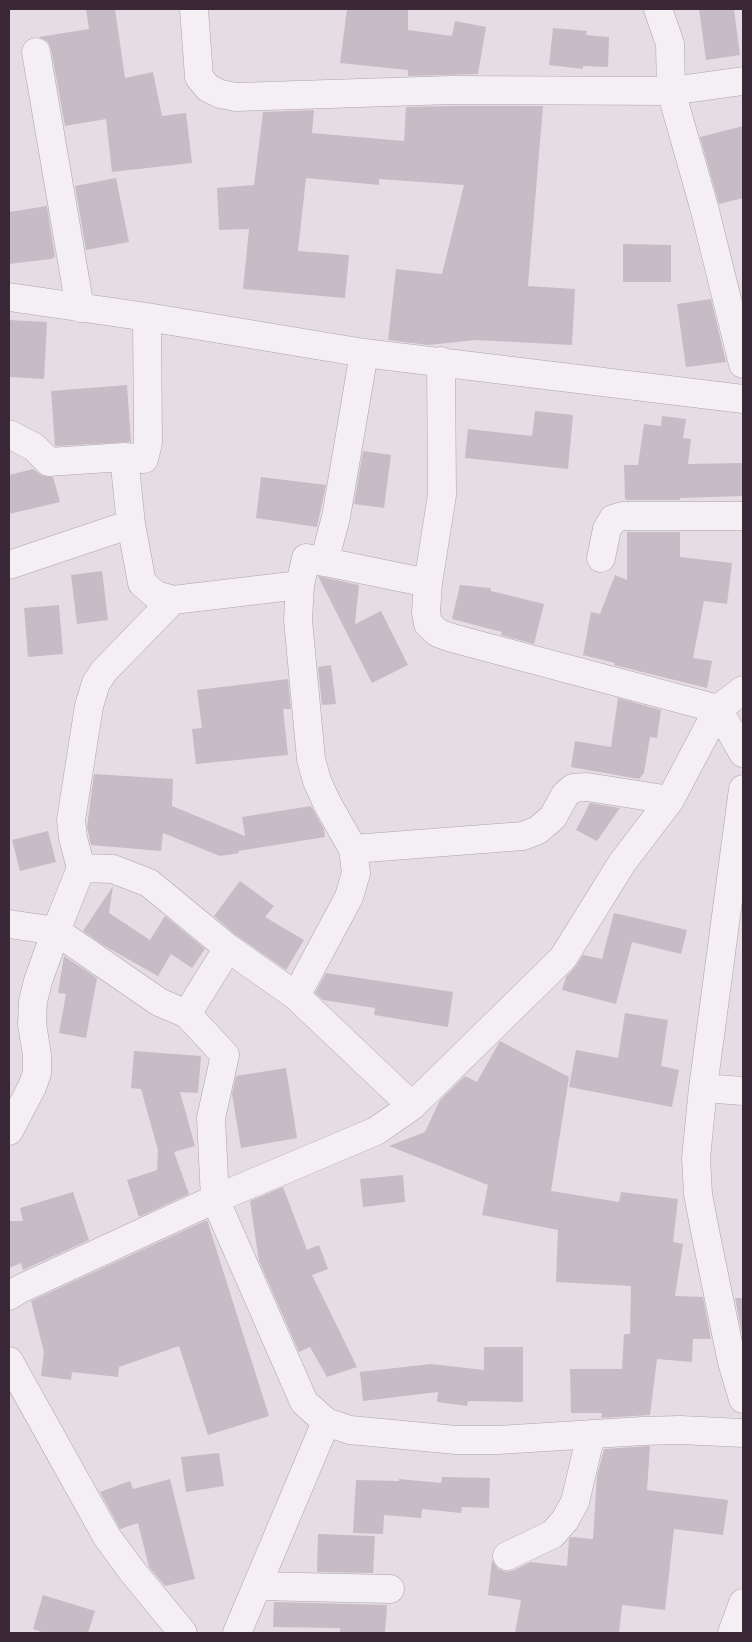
<!DOCTYPE html>
<html>
<head>
<meta charset="utf-8">
<style>
  body { margin:0 }
  #map { position:relative; width:752px; height:1642px; overflow:hidden; background:#e5dde3; font-family:Barlow,sans-serif }
  canvas { display:block }
  .frame { position:absolute; inset:0; border:10px solid #3a2836; pointer-events:none }
</style>
</head>
<body>
<div id="map">
<canvas width="752" height="1642"></canvas>
<div class="frame"></div>
</div>
<script>
const g = document.querySelector('canvas').getContext('2d');
g.lineJoin = 'round';
function paint(path, color) { g.fillStyle = color; g.fill(path, 'evenodd'); }
const poly = rows => new Path2D(rows.map(r => 'M' + r).join(''));
function stroke(path, color, width, dash) { g.strokeStyle = color; g.lineWidth = width; g.lineCap = dash ? 'butt' : 'round'; g.setLineDash(dash || []); g.stroke(path); }
const building = poly([
  [86,9,115,9,125,78,153,72,162,116,186,113,192,163,112,172,106,119,65,126,51,49,48,42,39,37,89,29],
  [347,9,408,9,408,30,452,36,455,21,486,27,478,74,408,76,408,70,340,63],
  [699,9,734,9,740,55,706,60],
  [553,28,587,31,586,35,609,37,608,67,583,66,583,69,549,65],
  [452,106,543,106,528,286,575,289,572,345,476,340,428,345,388,340,396,269,442,274,464,185,379,179,379,185,306,178,298,251,349,255,345,298,243,289,249,229,219,230,217,188,254,185,263,112,314,110,312,133,404,141,406,107],
  [743,126,743,198,719,204,700,137],
  [116,178,129,242,86,250,75,186],
  [47,206,55,257,51,259,9,264,9,212],
  [623,244,671,245,671,282,623,282],
  [711,299,726,362,686,367,677,304],
  [9,320,47,322,44,379,9,377],
  [127,385,131,442,55,446,51,391],
  [535,411,573,415,568,469,465,458,468,429,532,436],
  [662,416,686,419,683,438,691,439,688,464,743,463,743,496,680,498,680,500,627,500,627,499,625,499,624,465,638,465,644,424,661,426],
  [363,451,391,455,384,508,354,504],
  [33,469,43,476,53,477,60,502,9,514,9,475],
  [261,477,326,485,317,527,256,518],
  [627,532,680,532,680,557,732,563,727,604,704,601,693,658,712,661,707,688,614,665,615,663,583,655,591,612,600,614,615,575,627,580],
  [102,571,108,620,77,624,71,575],
  [318,576,359,585,355,624,381,611,408,665,372,683],
  [460,585,491,588,491,591,544,604,534,644,501,635,502,632,452,619],
  [59,605,63,654,28,657,24,608],
  [331,665,336,704,322,705,318,667],
  [288,679,291,709,283,709,288,755,196,764,192,729,202,728,197,690],
  [618,698,661,710,657,738,650,737,644,773,639,779,571,767,575,741,611,747],
  [94,774,173,779,172,806,245,836,242,817,311,806,324,829,325,837,238,851,239,853,220,856,163,833,161,851,91,845,87,827],
  [590,803,620,808,597,841,576,830],
  [48,831,56,862,20,871,12,840],
  [240,881,274,906,265,917,304,940,286,970,237,936,214,916],
  [113,886,109,913,150,940,165,916,205,949,192,968,171,954,158,976,103,945,83,931],
  [614,913,687,930,681,954,632,942,616,1004,562,990,566,977,576,966,583,955,602,959],
  [64,956,97,978,86,1038,59,1033,66,994,58,993],
  [326,973,453,992,448,1027,374,1015,375,1008,323,1000,315,993],
  [625,1013,668,1020,661,1066,679,1070,672,1107,569,1087,576,1050,618,1058],
  [500,1041,569,1077,551,1191,619,1202,621,1192,678,1199,673,1242,683,1244,675,1296,703,1297,711,1339,693,1339,692,1362,657,1359,650,1415,601,1418,602,1413,571,1413,570,1369,622,1369,624,1334,630,1334,631,1286,556,1282,558,1230,482,1215,488,1185,389,1146,425,1132,440,1100,465,1076,477,1082],
  [134,1051,201,1056,198,1093,180,1092,195,1146,174,1152,189,1194,139,1217,127,1180,157,1170,158,1150,141,1089,131,1088],
  [286,1068,297,1138,241,1148,232,1094,236,1076],
  [403,1175,405,1202,363,1207,360,1179],
  [283,1187,307,1250,319,1245,328,1269,312,1275,357,1367,327,1377,310,1347,299,1352,259,1261,250,1201],
  [73,1192,89,1240,23,1270,21,1263,9,1268,9,1221,23,1221,20,1208],
  [207,1220,269,1416,208,1435,179,1346,119,1367,118,1377,72,1372,71,1380,41,1376,44,1352,31,1301],
  [735,1298,743,1298,743,1339],
  [484,1347,523,1347,523,1402,468,1401,467,1406,437,1402,438,1392,363,1401,360,1372,431,1364,484,1370],
  [650,1446,647,1490,728,1500,723,1535,674,1529,665,1610,622,1605,619,1633,515,1633,521,1600,488,1595,492,1560,498,1569,506,1572,514,1570,531,1562,567,1566,569,1539,571,1537,593,1539,597,1476,604,1449],
  [219,1453,224,1486,186,1492,181,1457],
  [442,1477,490,1478,489,1508,462,1507,461,1513,422,1509,421,1518,384,1515,383,1534,353,1533,356,1480,399,1481,399,1479,441,1483],
  [170,1479,195,1579,165,1586,149,1567,138,1523,120,1529,100,1492,130,1481,133,1489],
  [318,1534,375,1536,373,1573,317,1572],
  [43,1595,95,1611,88,1633,45,1633,33,1629],
  [274,1602,387,1605,385,1633,340,1633,340,1628,273,1627]
]);
const minor = poly([
  [194,9,199,77,208,88,220,94,236,97,452,90,671,91,743,81],
  [658,9,670,44,671,91,704,207,743,364],
  [36,52,80,308],
  [9,297,147,317,364,353,743,399],
  [441,361,442,495,428,583,426,612,428,624,438,633,452,638,718,709,743,753],
  [9,434,34,447,49,462,124,457,144,459,148,443,147,317],
  [124,457,131,524,142,583,156,595,173,600,300,585],
  [601,558,607,529,613,519,623,516,743,516],
  [324,562,336,517,364,353],
  [9,565,131,524],
  [743,789,703,1088,696,1158,698,1194,705,1231,732,1362,743,1399],
  [353,849,523,836,538,830,553,817,565,795,573,788,587,787,670,800],
  [81,868,73,838,71,820,89,706,96,683,104,671,173,600],
  [9,924,56,931,81,868,113,869,149,883,228,948,296,996,412,1106],
  [296,996,349,897,356,873,353,849,327,803,317,781,311,759,298,620,300,585,306,558,428,583],
  [187,1014,228,948],
  [703,1088,743,1091],
  [9,1131,32,1087,37,1073,37,1055,32,1024,33,1001,38,981,56,931,159,1002,187,1014,225,1055,211,1118,215,1199,304,1402,326,1422,350,1430,456,1440,498,1440,643,1431,680,1430,743,1433],
  [9,1296,20,1289,215,1199,376,1131,412,1106,563,958,622,863,670,800,718,709,743,690],
  [9,1361,107,1537,132,1571,183,1633],
  [507,1556,553,1534,565,1520,575,1502,591,1434],
  [257,1586,390,1589],
  [237,1633,326,1422],
  [732,1633,743,1603]
]);
paint(building, '#c7bbc5');
stroke(minor, '#aea3ac', 29);
stroke(minor, '#f4eff3', 28);
</script>
</body>
</html>
